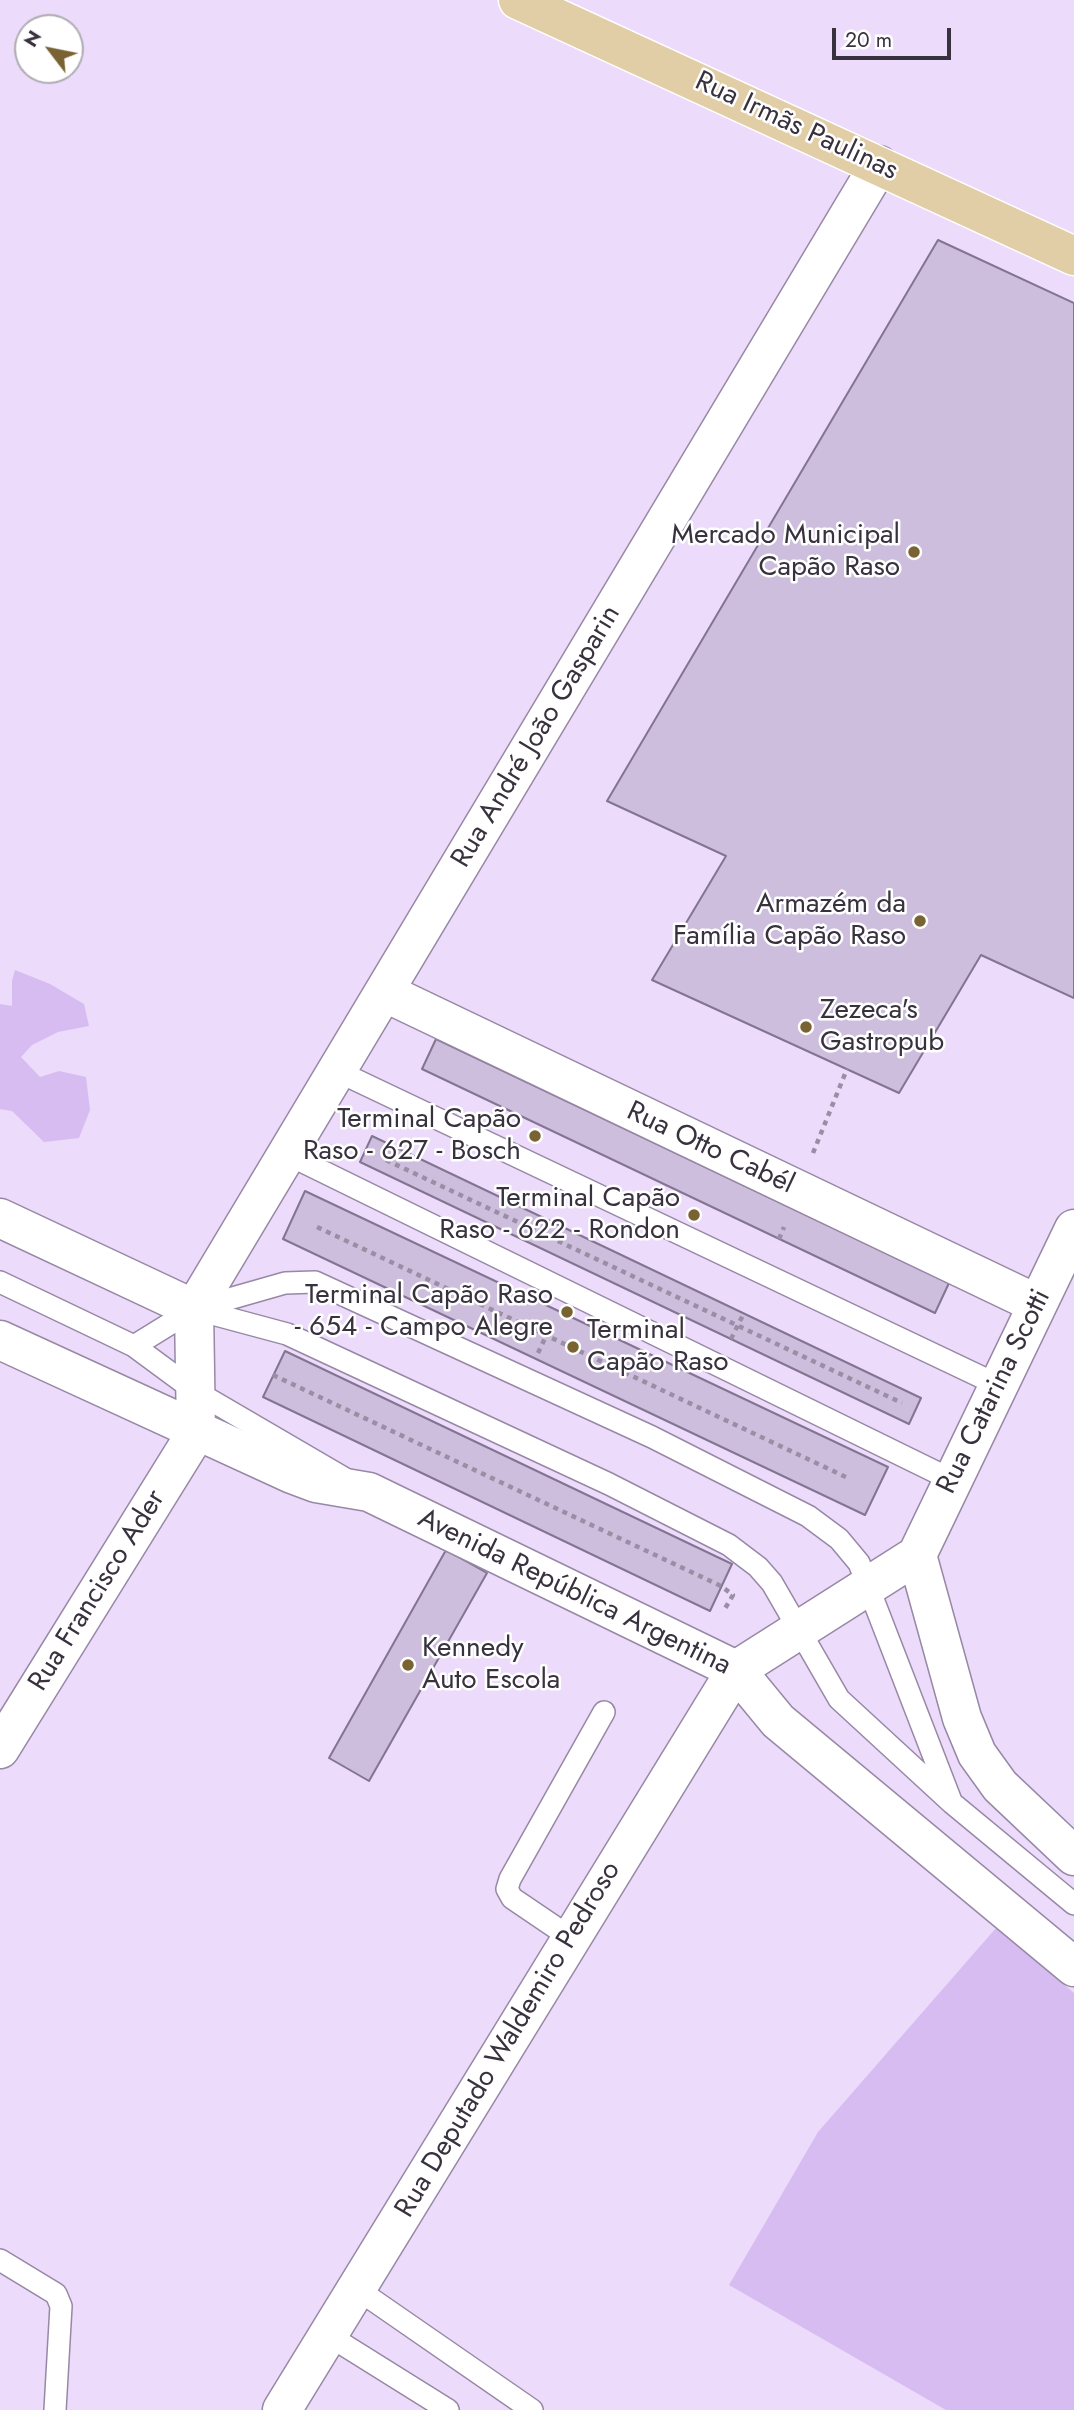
<!DOCTYPE html>
<html>
<head>
<meta charset="utf-8">
<style>
  body { margin:0 }
  #map { position:relative; width:1074px; height:2410px; overflow:hidden; background:#ecdbfb; font-family:Jost,sans-serif }
  canvas { display:block }
  .north { position:absolute; left:14px; top:14px; width:70px; height:70px; box-sizing:border-box; background:#fff; border:2px solid #afadb2; border-radius:50%; rotate:302deg; font-size:19px; font-weight:700; line-height:28px; text-align:center; color:#38313e }
  .north::after { content:''; display:block; margin:auto; width:24px; height:32px; background:#796332; clip-path:polygon(50% 0,100% 100%,50% 72%,0 100%) }
  .scale { position:absolute; left:832px; top:28px; width:119px; height:32px; box-sizing:border-box; border:4px solid #38313e; border-top:0; padding-left:9px; font-size:21px; line-height:24px; white-space:nowrap; color:#38313e; -webkit-text-stroke:5px #fff; paint-order:stroke }
</style>
</head>
<body>
<div id="map">
<canvas width="1074" height="2410"></canvas>
<div class="north">N</div>
<div class="scale">20 m</div>
</div>
<script>
const g = document.querySelector('canvas').getContext('2d');
g.lineJoin = 'round';
function paint(path, color) { g.fillStyle = color; g.fill(path, 'evenodd'); }
const poly = rows => new Path2D(rows.map(r => 'M' + r).join(''));
function stroke(path, color, width, dash) { g.strokeStyle = color; g.lineWidth = width; g.lineCap = dash ? 'butt' : 'round'; g.setLineDash(dash || []); g.stroke(path); }
function label(font, color, halo, rows, align = 'center') {
  g.font = font + ' Jost,sans-serif'; g.lineWidth = 5; g.setLineDash([]); g.textBaseline = 'middle'; g.strokeStyle = halo; g.fillStyle = color; for (const [text, x, y, turn = 0] of rows) {
    g.save(); g.translate(x, y); g.rotate((+turn || 0) * Math.PI / 180); g.textAlign = isNaN(turn) ? turn : align; if (halo) g.strokeText(text, 0, 0); g.fillText(text, 0, 0); g.restore();
  }
}
const green = poly([
  [15,970,50,984,84,1004,89,1026,58,1032,32,1045,21,1057,40,1077,59,1071,86,1077,90,1110,79,1138,44,1142,12,1111,0,1109,0,1004,12,1006,12,981],
  [996,1928,1074,1993,1074,2410,946,2410,729,2285,818,2132]
]);
const building = poly([
  [938,240,1074,303,1074,998,981,955,899,1093,652,980,726,856,607,801,938,240],
  [436,1039,949,1283,935,1313,422,1069,436,1039],
  [372,1136,921,1398,909,1424,360,1162,372,1136],
  [305,1191,888,1467,865,1515,283,1239,305,1191],
  [285,1351,732,1564,710,1611,263,1397,285,1351],
  [446,1550,487,1573,369,1781,329,1758,446,1550]
]);
const path = poly([
  [813,1153,847,1069],
  [386,1160,902,1403],
  [317,1227,850,1479],
  [779,1239,784,1227],
  [731,1339,744,1313],
  [538,1353,546,1336],
  [273,1375,721,1586,733,1595,723,1612]
]);
const service = poly([
  [337,1071,998,1385],
  [287,1154,952,1480],
  [0,1282,134,1346,195,1391,344,1478],
  [194,1309,287,1334,609,1484,729,1545,758,1567,772,1583,839,1699,952,1803,1074,1904],
  [134,1346,194,1309,285,1283,315,1282,652,1437,808,1516,839,1539,859,1563,951,1801],
  [571,1938,512,1898,507,1889,510,1879,604,1712],
  [0,2260,56,2294,61,2306,55,2410],
  [357,2289,532,2410],
  [328,2335,448,2410]
]);
const minor = poly([
  [0,1749,196,1433]
]);
const tertiary = poly([
  [384,992,1037,1304],
  [0,1218,194,1309],
  [194,1309,879,165],
  [194,1309,196,1433],
  [0,1340,292,1474,316,1483,369,1492,736,1670,778,1721,1074,1967],
  [917,1555,1074,1229],
  [917,1555,962,1718,977,1754,1000,1786,1074,1856],
  [282,2410,736,1670,917,1555]
]);
const primary = poly([
  [518,0,1074,256]
]);
const markers = [
  [914,552,7,"#796332"],
  [920,921,7,"#796332"],
  [806,1027,7,"#796332"],
  [535,1136,7,"#796332"],
  [694,1215,7,"#796332"],
  [567,1312,7,"#796332"],
  [573,1347,7,"#796332"],
  [408,1665,7,"#796332"]
];
const streetNames = [
  ["Rua Irmãs Paulinas",796,127,25],
  ["Rua André João Gasparin",537,737,-59],
  ["Rua Otto Cabél",710,1149,25],
  ["Rua Catarina Scotti",995,1392,-64],
  ["Rua Francisco Ader",98,1591,-58],
  ["Avenida República Argentina",574,1593,26],
  ["Rua Deputado Waldemiro Pedroso",509,2040,-59]
];
const poiNames = [
  ["Mercado Municipal",900,536],
  ["Capão Raso",900,568],
  ["Armazém da",906,905],
  ["Família Capão Raso",906,937],
  ["Zezeca's",820,1011,"left"],
  ["Gastropub",820,1043,"left"],
  ["Terminal Capão",521,1120],
  ["Raso - 627 - Bosch",521,1152],
  ["Terminal Capão",680,1199],
  ["Raso - 622 - Rondon",680,1231],
  ["Terminal Capão Raso",553,1296],
  ["- 654 - Campo Alegre",553,1328],
  ["Terminal",587,1331,"left"],
  ["Capão Raso",587,1363,"left"],
  ["Kennedy",422,1649,"left"],
  ["Auto Escola",422,1681,"left"]
];
paint(green, '#d7bcf1');
paint(building, '#cebede');
stroke(building, '#837491', 2);
stroke(service, '#9788a5', 24);
stroke(minor, '#9788a5', 41);
stroke(tertiary, '#9788a5', 41);
stroke(primary, '#fff', 41);
stroke(path, '#9a8ea5', 4.5, [5, 5]);
stroke(service, '#fff', 21);
stroke(minor, '#fff', 38);
stroke(tertiary, '#fff', 38);
stroke(primary, '#e2cea6', 38);
for (const [x, y, r, color] of markers) { const dot = new Path2D(); dot.arc(x, y, r, 0, 2 * Math.PI); g.fillStyle = color; g.fill(dot); stroke(dot, '#fff', 2.5); }
label('28px', '#38313e', '#fff', streetNames);
label('28px', '#38313e', '#fff', poiNames, 'right');
</script>
</body>
</html>
